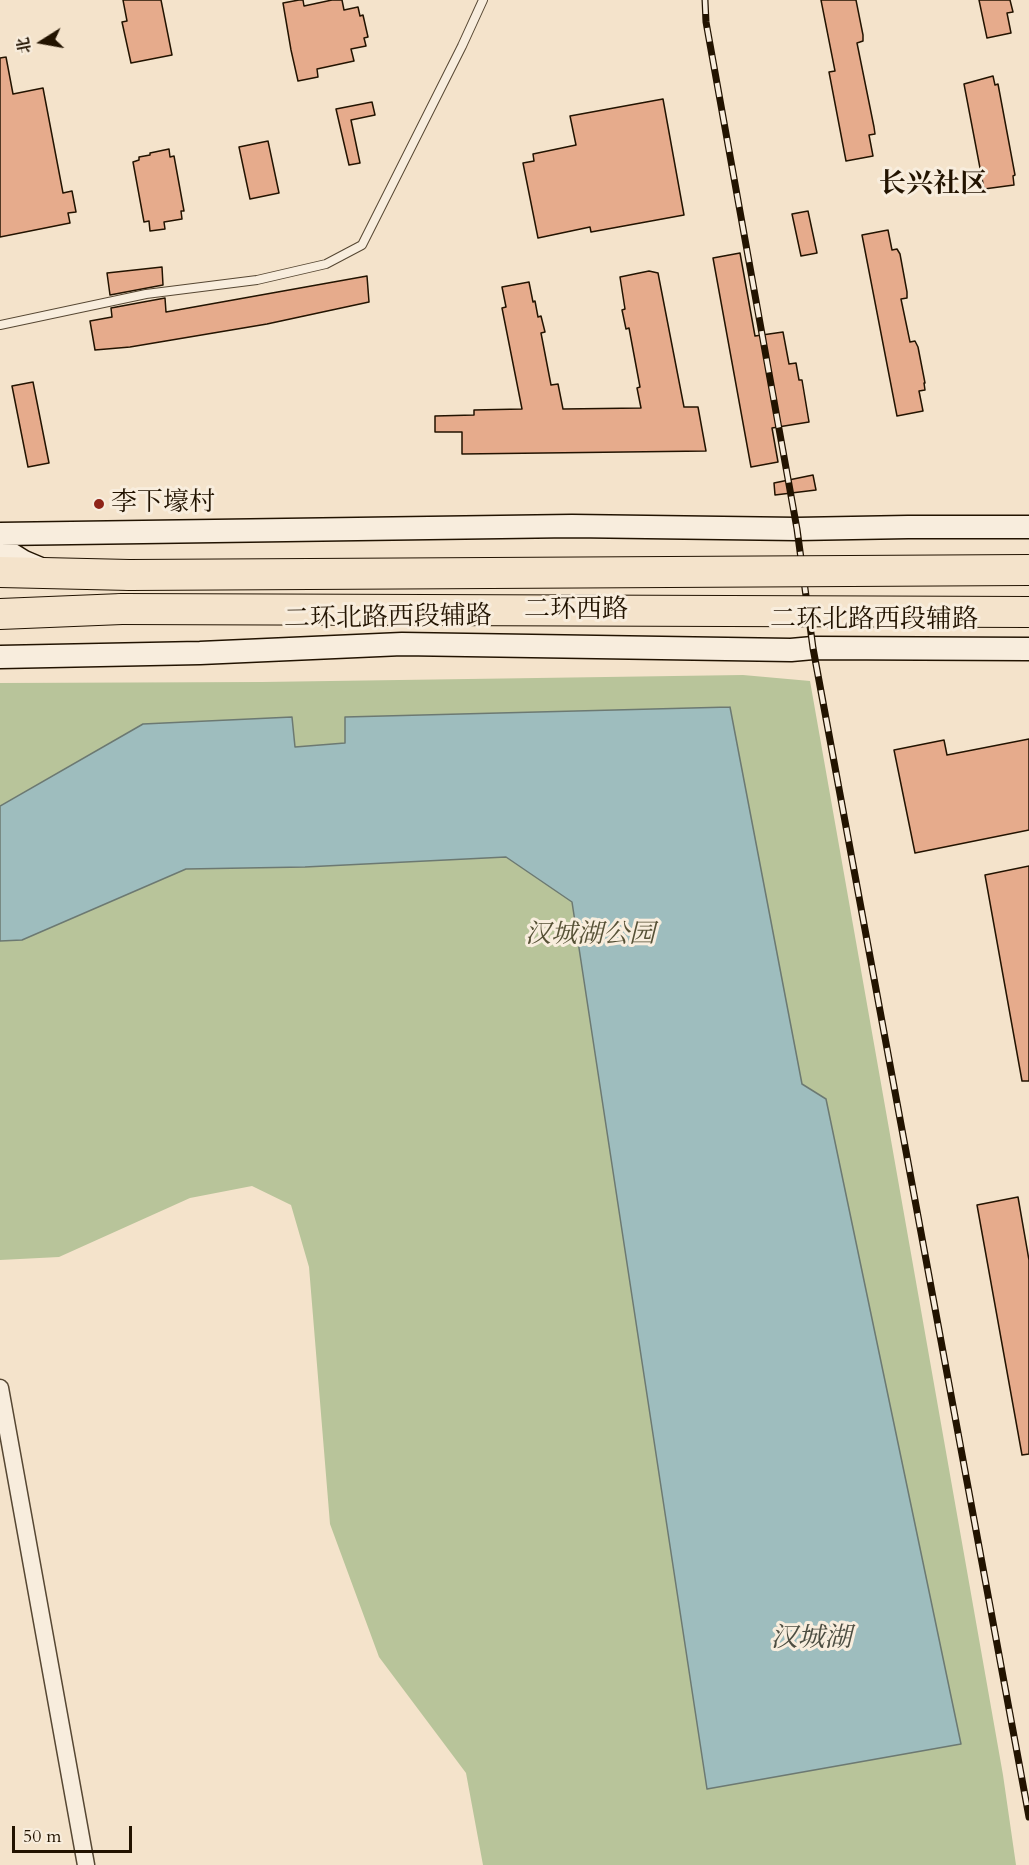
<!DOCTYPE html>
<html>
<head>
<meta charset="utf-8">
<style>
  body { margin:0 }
  #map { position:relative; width:1029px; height:1865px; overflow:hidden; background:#f4e3cb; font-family:Cardo,"Noto Serif SC",serif }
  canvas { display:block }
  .north { position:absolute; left:12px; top:12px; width:60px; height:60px; -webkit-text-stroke:4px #f8eddd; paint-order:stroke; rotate:259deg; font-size:16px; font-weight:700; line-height:24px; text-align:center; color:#221300 }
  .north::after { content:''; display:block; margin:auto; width:21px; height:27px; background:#221300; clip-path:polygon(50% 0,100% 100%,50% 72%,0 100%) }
  .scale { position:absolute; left:12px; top:1826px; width:120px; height:27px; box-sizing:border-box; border:3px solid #221300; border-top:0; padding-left:8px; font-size:18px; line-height:21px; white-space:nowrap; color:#221300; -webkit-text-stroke:4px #f8eddd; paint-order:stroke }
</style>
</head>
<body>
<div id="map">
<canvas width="1029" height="1865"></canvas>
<div class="north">北</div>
<div class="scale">50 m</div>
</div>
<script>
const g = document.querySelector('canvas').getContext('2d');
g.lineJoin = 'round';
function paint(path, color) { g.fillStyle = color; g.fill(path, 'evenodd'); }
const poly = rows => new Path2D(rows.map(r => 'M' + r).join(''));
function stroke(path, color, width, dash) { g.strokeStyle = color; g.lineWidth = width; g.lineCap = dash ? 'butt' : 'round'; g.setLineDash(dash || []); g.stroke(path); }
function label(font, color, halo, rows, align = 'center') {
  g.font = font + ' Cardo,"Noto Serif SC",serif'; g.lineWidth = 6; g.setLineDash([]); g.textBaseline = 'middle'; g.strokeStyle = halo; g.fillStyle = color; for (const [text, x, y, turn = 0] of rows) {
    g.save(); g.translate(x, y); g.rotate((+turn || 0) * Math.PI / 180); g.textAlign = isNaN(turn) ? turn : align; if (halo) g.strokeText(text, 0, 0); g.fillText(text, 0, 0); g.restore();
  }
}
const green = poly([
  [743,675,810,681,1003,1775,1016,1865,483,1865,466,1773,379,1657,330,1524,309,1267,291,1205,252,1186,190,1198,59,1257,0,1260,0,683,262,682]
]);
const water = poly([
  [730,707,802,1084,826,1099,961,1744,707,1789,572,902,506,857,305,867,186,869,22,940,0,941,0,806,143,724,292,717,295,747,345,743,345,717,730,707]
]);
const building = poly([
  [123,0,161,0,172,55,131,63,122,22,127,21,123,0],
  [299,0,303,0,304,6,332,0,342,0,344,10,358,7,360,16,363,15,368,37,364,38,366,46,351,49,354,61,317,69,318,77,298,81,291,50,283,3,299,0],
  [821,0,856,0,863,35,863,41,857,43,874,127,875,134,869,135,873,156,846,161,829,72,835,71,821,0],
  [979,0,1010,0,1013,12,1007,13,1011,33,987,38,979,0],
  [6,57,13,94,43,88,63,193,72,191,76,212,68,213,70,223,0,237,0,58,6,57],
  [993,76,995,85,998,84,1015,175,1013,176,1014,185,984,189,964,84,993,76],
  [663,99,684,215,591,232,590,227,538,238,523,163,534,161,533,154,576,145,570,116,663,99],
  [372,102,375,115,351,120,360,163,349,165,336,109,372,102],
  [268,141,279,193,250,199,239,147,268,141],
  [169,149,170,157,174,156,184,211,181,211,182,219,164,222,165,229,150,231,149,221,144,222,133,162,139,160,139,157,150,155,150,153,169,149],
  [808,211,817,253,801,256,792,214,808,211],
  [888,230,892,250,897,249,900,254,907,292,907,298,901,299,910,342,915,341,918,347,925,383,924,383,925,390,919,391,923,411,897,416,862,235,888,230],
  [740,253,755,336,783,332,789,364,796,363,799,380,802,380,809,422,772,428,778,462,751,467,713,258,740,253],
  [162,267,163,285,110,295,107,273,162,267],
  [649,271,658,273,684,407,698,407,706,451,462,454,462,432,435,432,435,416,474,415,474,410,522,409,502,308,506,307,502,287,529,282,533,302,535,301,538,317,541,316,545,332,541,333,551,385,558,384,563,409,641,408,637,388,640,387,629,328,626,329,622,310,625,309,620,277,649,271],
  [367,276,369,302,267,324,130,347,95,350,90,321,112,317,111,308,165,298,166,312,367,276],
  [33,382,49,463,28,467,12,386,33,382],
  [813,475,816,490,775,495,774,483,813,475],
  [1029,739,1029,830,915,853,894,750,944,740,947,755,1029,739],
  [1029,866,1029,1081,1022,1081,985,875,1029,866],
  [1018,1197,1029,1260,1029,1454,1022,1455,977,1205,1018,1197]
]);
const lane = poly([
  [0,325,146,294,257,280,326,264,362,245,462,46,483,0]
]);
const street = poly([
  [0,1388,86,1865]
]);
const secondary = poly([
  [0,534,572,526,797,529,908,527,1029,527],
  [0,547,24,562,43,570],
  [0,657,200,653,402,644,791,650,813,648,1029,649]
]);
const highway = poly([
  [0,572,130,575],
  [0,614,122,609]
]);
const rail = poly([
  [705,0,706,22,797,529,813,648,1029,1817]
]);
const highwayBridge = poly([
  [130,575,1029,570],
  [122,609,1029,612]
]);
const markers = [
  [99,504,6,"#8f2418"]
];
const poiNames = [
  ["李下壕村",111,504]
];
const streetNames = [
  ["二环西路",576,611],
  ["二环北路西段辅路",388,619,-1],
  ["二环北路西段辅路",874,621]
];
const parkNames = [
  ["汉城湖公园",590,936]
];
const neighbourhoodNames = [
  ["长兴社区",933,186]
];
const waterNames = [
  ["汉城湖",811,1640]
];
paint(green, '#b8c49a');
paint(water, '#9ebdbe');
stroke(water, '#6c7972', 1.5);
paint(building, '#e6ab8c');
stroke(building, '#221300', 1.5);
stroke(lane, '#564733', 10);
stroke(street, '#564733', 19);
stroke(secondary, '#221300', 25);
stroke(highway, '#221300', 32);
stroke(lane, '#f8eddd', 8);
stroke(street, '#f8eddd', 16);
stroke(secondary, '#f8eddd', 22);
stroke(highway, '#f4e3cb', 30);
stroke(rail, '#221300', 7);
stroke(rail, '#f8eddd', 4.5, [14]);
stroke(highwayBridge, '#221300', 32, []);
stroke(highwayBridge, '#f4e3cb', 30);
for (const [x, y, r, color] of markers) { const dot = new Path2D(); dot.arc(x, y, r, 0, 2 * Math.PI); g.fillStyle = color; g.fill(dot); stroke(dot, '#f8eddd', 2); }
label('26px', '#221300', '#f8eddd', poiNames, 'left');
label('26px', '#221300', '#f8eddd', streetNames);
label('italic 26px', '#565136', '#f8eddd', parkNames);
label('bold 27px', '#221300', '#f8eddd', neighbourhoodNames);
label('italic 27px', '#4d4e42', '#f8eddd', waterNames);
</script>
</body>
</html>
